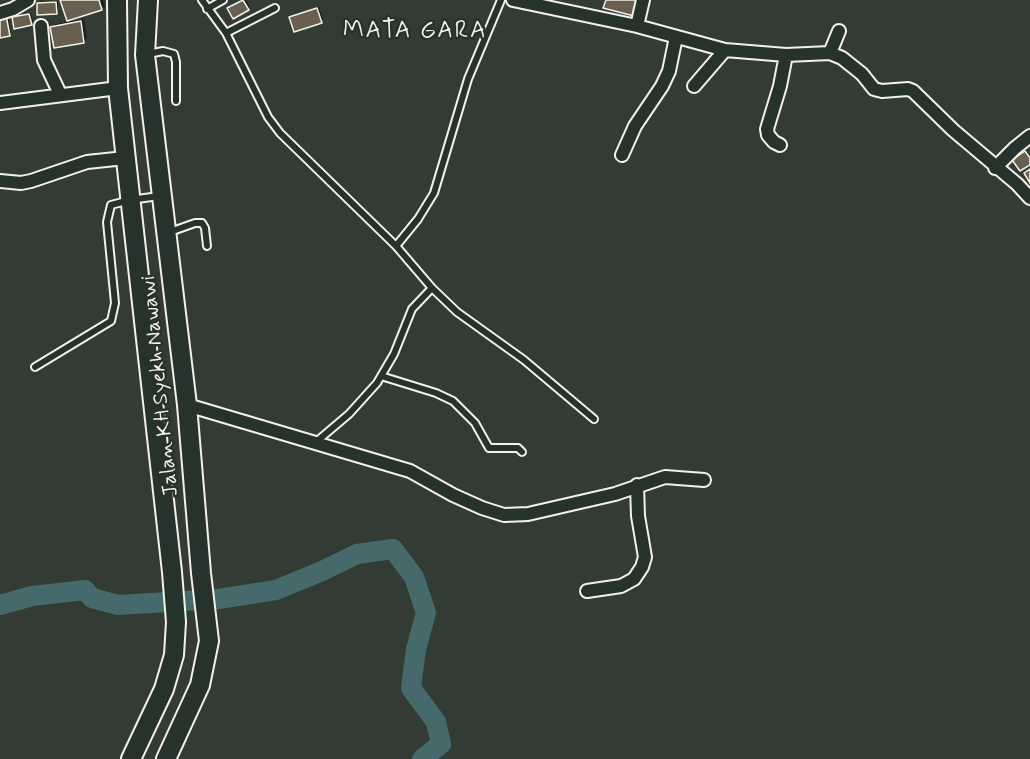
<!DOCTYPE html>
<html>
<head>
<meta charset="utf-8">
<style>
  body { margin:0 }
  canvas { display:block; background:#333c34 }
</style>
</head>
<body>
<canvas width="1030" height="759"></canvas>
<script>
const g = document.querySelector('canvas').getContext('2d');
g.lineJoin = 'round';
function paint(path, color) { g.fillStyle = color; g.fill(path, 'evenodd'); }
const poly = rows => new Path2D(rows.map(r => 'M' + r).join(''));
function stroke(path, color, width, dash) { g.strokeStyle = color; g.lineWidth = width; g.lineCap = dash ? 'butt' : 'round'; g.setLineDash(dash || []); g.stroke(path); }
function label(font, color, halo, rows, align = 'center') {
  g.font = font + ' Mynerve,sans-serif'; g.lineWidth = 5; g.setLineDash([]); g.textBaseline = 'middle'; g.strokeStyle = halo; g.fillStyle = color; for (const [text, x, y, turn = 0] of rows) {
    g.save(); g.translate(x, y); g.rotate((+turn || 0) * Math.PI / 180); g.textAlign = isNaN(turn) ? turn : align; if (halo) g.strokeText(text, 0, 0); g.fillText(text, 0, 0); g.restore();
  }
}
const shadow = poly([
  [62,0,103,0,105,6,101,9],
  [242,0,246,0,250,7,248,9,229,8],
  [41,1,58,1,58,11,56,13,38,3],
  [319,7,323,19,321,21,290,18],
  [31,13,33,22,31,24,14,18],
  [8,14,11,33,0,36,0,15],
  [84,19,87,38,84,41,52,27,55,24]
]);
const river = poly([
  [0,605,32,596,85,590,92,598,118,605,218,599,276,590,322,571,357,554,393,549,414,577,426,613,416,649,411,688,436,722,441,744,422,759]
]);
const building = poly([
  [60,0,99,0,102,10,67,21,60,0],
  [243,0,249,10,233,19,227,8,243,0],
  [606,0,639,0,634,16,603,8,606,0],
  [56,2,57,14,37,15,37,3,56,2],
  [317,8,322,23,294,32,289,17,317,8],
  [29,14,32,25,14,29,12,17,29,14],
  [6,15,10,36,0,38,0,16,6,15],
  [81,21,84,43,54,48,50,27,81,21],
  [1025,151,1030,158,1030,165,1020,171,1012,160,1025,151],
  [1030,169,1030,183,1024,173,1030,169]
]);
const service = poly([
  [202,0,226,33,268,117,280,133,396,246,432,288,457,312,524,360,594,419],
  [207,9,223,0],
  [226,33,275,8],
  [148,54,163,51,174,54,176,62,176,101],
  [167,233,195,223,202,223,205,228,207,246],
  [396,246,418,219,434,193,468,79,501,0],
  [35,367,111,321,115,303,107,222,111,205,130,200,159,196],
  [381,376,436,393,453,401,475,423,489,448,518,448,522,452],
  [316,442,349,414,377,383,394,354,412,309,432,288]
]);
const minor = poly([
  [513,0,637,26,725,50,786,55,830,53,842,58,862,74,874,89,882,91,908,89,913,91,953,130,1017,184,1030,198],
  [0,13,13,9,28,0],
  [41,26,44,60,60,94],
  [637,26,643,0],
  [830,53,839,31],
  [694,86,725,50],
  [0,103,118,88],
  [780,145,774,142,768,135,767,129,780,86,786,55],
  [622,155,635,126,662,86,669,71,676,37],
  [995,168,1015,148,1030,136],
  [0,181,21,183,31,181,87,162,125,158],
  [187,405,410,471,453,495,482,508,504,515,528,514,615,494,665,477,704,480],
  [587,591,621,586,634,579,642,567,645,557,638,516,637,485]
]);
const secondary = poly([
  [117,0,118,88,172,572,176,622,174,655,164,689,131,759],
  [148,0,145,55,187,405,201,573,209,641,200,685,166,759]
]);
const streetNames = [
  ["Jalan KH Syekh Nawawi",161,386,-96]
];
const quarterNames = [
  ["MATA GARA",415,32]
];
paint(shadow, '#0007');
stroke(river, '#46696b', 20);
paint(building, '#685f51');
stroke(building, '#f4f1e8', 1.5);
stroke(service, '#f4f1e8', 10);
stroke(minor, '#f4f1e8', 16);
stroke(secondary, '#f4f1e8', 22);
stroke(service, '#26332d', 6);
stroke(minor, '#26332d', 12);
stroke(secondary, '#26332d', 18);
label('21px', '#f4f1e8', '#26332d', streetNames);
g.letterSpacing = '1.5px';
label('24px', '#f4f1e8', '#26332d', quarterNames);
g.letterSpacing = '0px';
</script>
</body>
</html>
